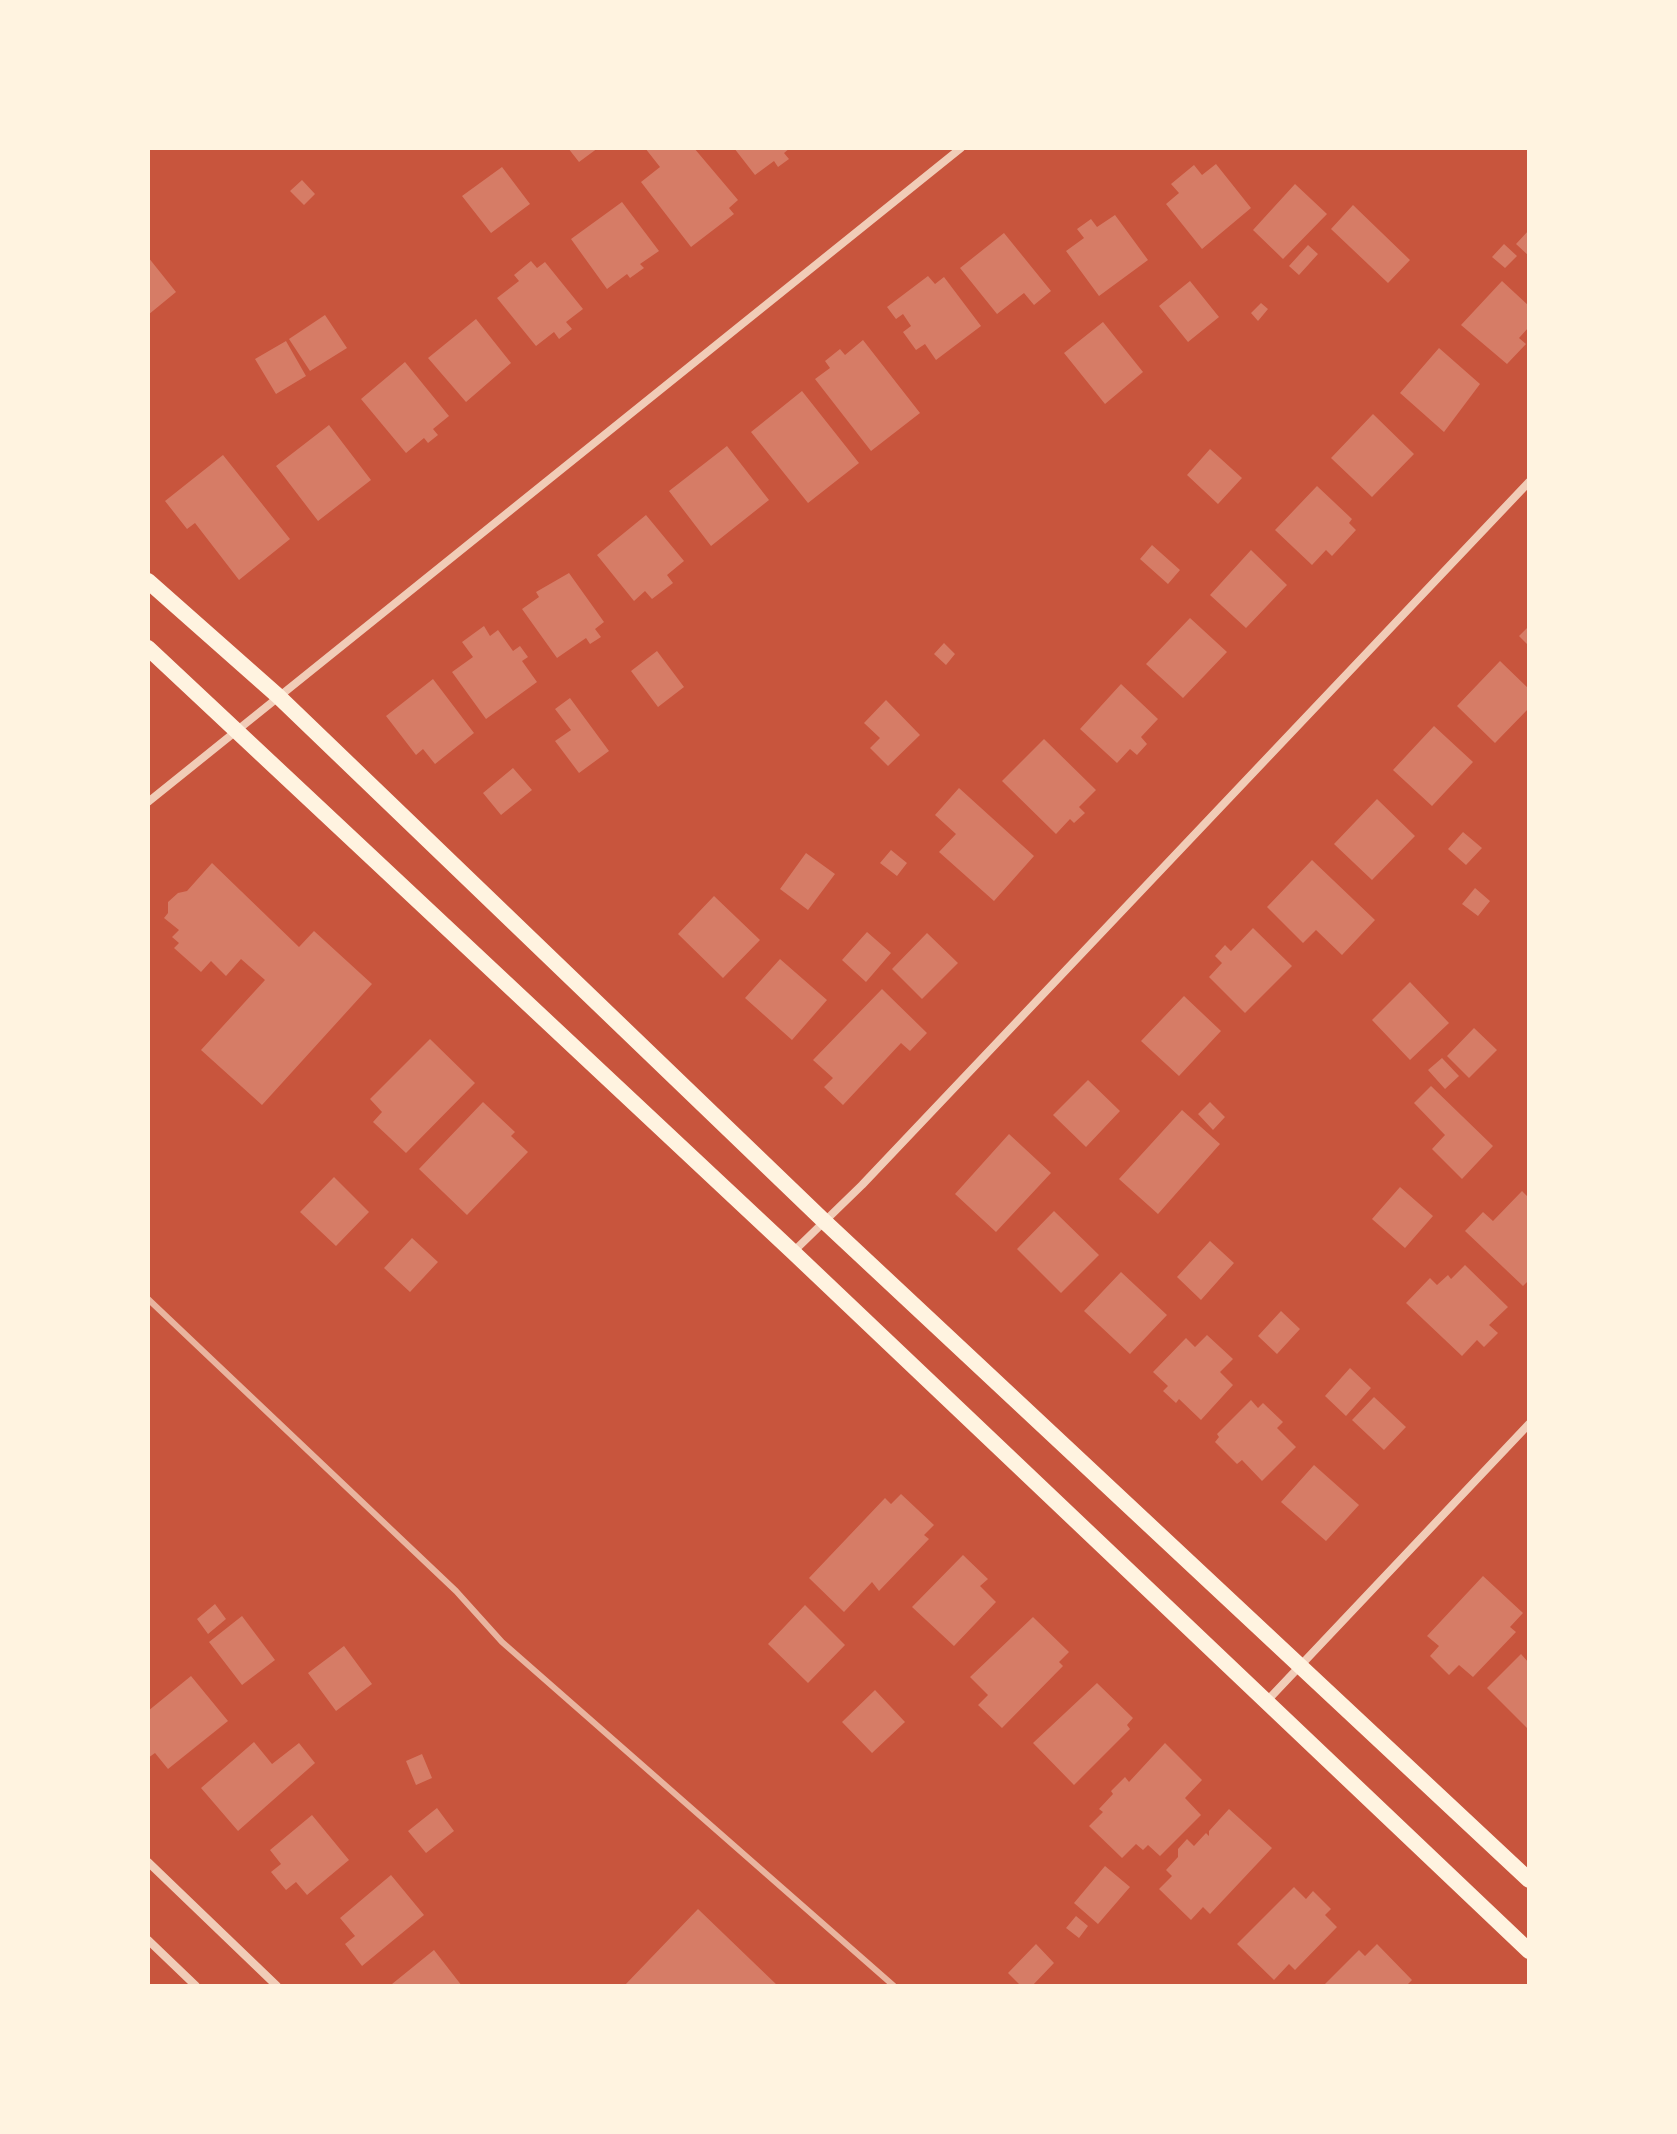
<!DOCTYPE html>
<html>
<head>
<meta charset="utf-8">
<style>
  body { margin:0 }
  #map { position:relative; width:1677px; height:2134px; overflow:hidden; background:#c8553d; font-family:Rubik,sans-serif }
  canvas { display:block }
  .frame { position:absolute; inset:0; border:150px solid #fff3e0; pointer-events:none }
</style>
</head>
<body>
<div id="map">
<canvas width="1677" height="2134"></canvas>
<div class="frame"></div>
</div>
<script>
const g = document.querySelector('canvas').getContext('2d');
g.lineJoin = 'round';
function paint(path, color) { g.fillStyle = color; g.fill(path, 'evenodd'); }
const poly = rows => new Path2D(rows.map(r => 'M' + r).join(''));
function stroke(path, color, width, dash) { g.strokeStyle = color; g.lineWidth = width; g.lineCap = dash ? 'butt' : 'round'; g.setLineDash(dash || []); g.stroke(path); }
const building = poly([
  [568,148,598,148,579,162],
  [645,148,694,148,738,200,729,208,734,214,691,247,641,182,660,167],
  [734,148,790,148,784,153,789,159,778,167,774,161,755,175],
  [1216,164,1251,208,1202,249,1166,204,1179,193,1171,184,1194,165,1202,175],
  [502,167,530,204,491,233,462,196],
  [302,180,315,194,304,205,290,191],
  [1295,184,1327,214,1283,259,1253,230],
  [622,202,659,251,640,264,644,268,630,278,627,274,607,289,571,239],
  [1353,205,1410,260,1388,283,1331,229],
  [1115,215,1148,260,1099,296,1066,251,1084,238,1077,229,1091,219,1097,227],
  [1529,230,1529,256,1516,244],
  [1004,233,1051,291,1034,305,1024,293,997,314,960,268],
  [1504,244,1517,256,1505,268,1492,257],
  [1308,245,1318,254,1299,275,1289,266],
  [148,257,176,292,148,315],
  [531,261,537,268,545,262,583,309,566,322,572,329,559,339,554,332,536,346,497,298,519,281,514,275],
  [928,276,935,284,944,277,981,326,936,360,925,344,916,350,903,332,911,326,903,314,896,319,887,307],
  [1190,281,1219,317,1188,342,1159,306],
  [1502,281,1529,306,1529,327,1519,338,1526,344,1507,364,1461,325],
  [1261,303,1268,309,1258,321,1251,313],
  [325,315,347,348,310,371,289,339],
  [476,319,511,363,466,402,428,358],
  [1103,322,1143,372,1105,404,1064,353],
  [863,340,920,413,871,451,815,379,830,368,825,361,840,349,845,355],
  [286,341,306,376,276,394,255,359],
  [1439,348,1480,384,1444,432,1400,393],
  [405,362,449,416,433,429,438,435,428,443,424,438,406,453,361,399],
  [802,391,859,463,808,503,751,432],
  [1373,414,1414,454,1372,497,1331,458],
  [329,425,371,480,318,521,276,466],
  [727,446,769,500,711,546,669,491],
  [1210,449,1242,478,1218,504,1187,475],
  [223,455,290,539,239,580,195,523,187,529,165,501],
  [1317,486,1352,519,1349,523,1356,530,1332,556,1326,550,1312,565,1275,530],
  [646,515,684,561,667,575,673,583,652,599,645,591,634,601,597,555],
  [1152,545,1180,570,1168,584,1140,559],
  [1251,550,1287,585,1246,628,1210,595],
  [569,573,604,622,595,629,601,637,590,644,586,638,557,658,522,609,539,597,536,592],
  [1190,618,1227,652,1183,698,1146,664],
  [484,626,490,636,498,630,513,651,520,646,528,657,522,661,537,682,486,719,452,672,473,657,462,642],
  [1529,626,1529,646,1519,636],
  [944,643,955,654,946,665,934,654],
  [657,651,684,687,658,707,631,671],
  [1500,661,1529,689,1529,708,1495,743,1457,706],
  [433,679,474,733,435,764,423,749,416,755,386,716],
  [1121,684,1158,719,1141,737,1147,744,1137,755,1130,749,1117,763,1080,729],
  [570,698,609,751,579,773,555,741,571,730,555,709],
  [886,700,920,735,888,766,870,748,880,738,864,723],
  [1434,726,1473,762,1432,806,1393,770],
  [1044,739,1096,790,1079,807,1085,813,1074,823,1070,819,1056,834,1002,781],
  [513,768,532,790,501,815,483,793],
  [959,788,1034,856,994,901,939,852,956,834,935,815],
  [1377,799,1415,836,1372,880,1334,844],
  [1463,832,1482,848,1466,865,1448,849],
  [891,850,907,863,897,876,880,863],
  [806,853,835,874,808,910,780,889],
  [1312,860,1375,920,1342,955,1316,930,1303,943,1267,907],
  [212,863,299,947,314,931,372,984,262,1105,201,1050,265,980,241,959,226,976,211,961,201,972,174,948,179,943,172,937,179,930,164,918,168,913,168,902,178,893,187,891],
  [1475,888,1490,901,1478,916,1462,904],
  [714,896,760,940,723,978,678,934],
  [1253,928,1292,966,1245,1013,1209,977,1222,963,1215,956,1225,945,1231,951],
  [867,932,891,953,866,982,842,960],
  [927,933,958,963,922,999,892,969],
  [780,959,827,1000,792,1040,745,998],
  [1410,982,1449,1023,1410,1060,1372,1020],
  [882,989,927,1033,910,1051,901,1043,843,1105,824,1087,833,1078,813,1060],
  [1184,996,1221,1031,1179,1076,1141,1041],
  [1474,1028,1497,1050,1469,1078,1447,1056],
  [430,1039,475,1083,406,1153,373,1122,382,1112,370,1099],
  [1442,1058,1459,1076,1445,1089,1428,1070],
  [1088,1080,1120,1111,1086,1147,1053,1115],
  [1431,1086,1493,1146,1462,1179,1432,1149,1445,1135,1414,1103],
  [483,1102,515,1132,511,1136,528,1152,467,1215,419,1169],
  [1210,1102,1225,1117,1213,1130,1198,1114],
  [1182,1110,1220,1144,1158,1214,1119,1179],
  [1009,1134,1051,1173,996,1232,955,1194],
  [334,1177,369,1212,336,1246,300,1212],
  [1400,1187,1433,1216,1405,1248,1372,1219],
  [1522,1191,1529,1198,1529,1280,1523,1286,1465,1231,1483,1212,1493,1221],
  [1054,1211,1099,1255,1061,1293,1017,1249],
  [412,1238,438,1262,410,1292,384,1268],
  [1210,1241,1234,1263,1201,1300,1177,1277],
  [1465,1265,1508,1307,1489,1325,1498,1333,1484,1347,1477,1340,1462,1356,1406,1303,1430,1278,1437,1285,1448,1275,1451,1279],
  [1121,1272,1167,1315,1130,1354,1084,1311],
  [1281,1311,1300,1329,1277,1354,1258,1336],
  [1207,1335,1233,1359,1220,1372,1233,1385,1201,1420,1179,1399,1176,1403,1163,1391,1168,1386,1153,1372,1186,1338,1195,1347],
  [1350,1368,1371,1388,1346,1416,1325,1396],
  [1374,1397,1406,1427,1384,1450,1352,1420],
  [1251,1400,1258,1408,1263,1403,1283,1422,1277,1428,1296,1447,1262,1481,1242,1460,1237,1464,1215,1442,1219,1437,1217,1434],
  [1314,1465,1359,1505,1326,1541,1281,1502],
  [901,1494,934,1525,924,1535,929,1539,879,1591,872,1582,844,1612,809,1578,885,1498,891,1504],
  [963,1555,988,1579,980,1586,996,1602,954,1646,912,1607],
  [1483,1576,1523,1613,1510,1627,1516,1632,1473,1677,1459,1665,1449,1675,1430,1656,1439,1646,1427,1636],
  [215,1604,226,1619,208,1634,197,1619],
  [805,1605,845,1645,808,1683,768,1644],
  [242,1616,275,1660,242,1685,209,1642],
  [1033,1617,1069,1652,1059,1662,1063,1666,1002,1728,978,1705,988,1695,970,1677],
  [344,1646,372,1684,336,1711,308,1673],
  [1521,1654,1529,1663,1529,1730,1487,1688],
  [191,1676,228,1721,168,1769,155,1753,148,1758,148,1711],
  [1097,1683,1133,1718,1127,1725,1130,1729,1074,1785,1033,1743],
  [875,1690,905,1722,872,1753,842,1722],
  [254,1742,272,1764,299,1743,315,1763,238,1831,201,1788],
  [1165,1743,1202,1780,1185,1798,1201,1815,1160,1856,1148,1845,1143,1850,1136,1844,1122,1858,1089,1826,1103,1812,1099,1809,1113,1794,1111,1791,1125,1777,1129,1782],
  [422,1754,432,1778,416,1785,406,1761],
  [437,1808,454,1831,426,1853,408,1831],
  [1229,1809,1272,1848,1210,1914,1203,1907,1191,1920,1159,1889,1172,1876,1166,1870,1178,1857,1178,1849,1187,1839,1194,1846,1206,1833,1209,1836,1209,1831],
  [312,1815,349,1860,307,1895,296,1882,286,1890,271,1872,281,1864,270,1850],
  [1105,1866,1130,1887,1098,1924,1074,1903],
  [391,1875,424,1915,362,1966,345,1944,355,1936,340,1918],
  [1294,1887,1306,1899,1313,1891,1331,1909,1325,1915,1337,1927,1295,1970,1289,1964,1274,1980,1237,1944],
  [698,1909,778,1986,624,1986],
  [1076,1916,1088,1926,1079,1938,1066,1928],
  [1036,1944,1054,1963,1032,1986,1021,1986,1008,1973],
  [1377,1944,1412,1980,1406,1986,1323,1986,1359,1950,1365,1956],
  [434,1950,462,1986,393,1986,392,1984]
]);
const minor = poly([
  [148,802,961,148],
  [793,1252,862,1185,1529,482],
  [1265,1703,1529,1424],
  [148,1862,277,1986],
  [148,1940,196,1986]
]);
const secondary = poly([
  [148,581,278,696,825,1222,1529,1880],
  [148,648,793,1252,1529,1951]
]);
const rail = poly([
  [148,1299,456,1591,502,1642,894,1986]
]);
paint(building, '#d67c66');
stroke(minor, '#f1ccb7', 8);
stroke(secondary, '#fff3e0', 16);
stroke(rail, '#e9b49f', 6);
</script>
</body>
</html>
